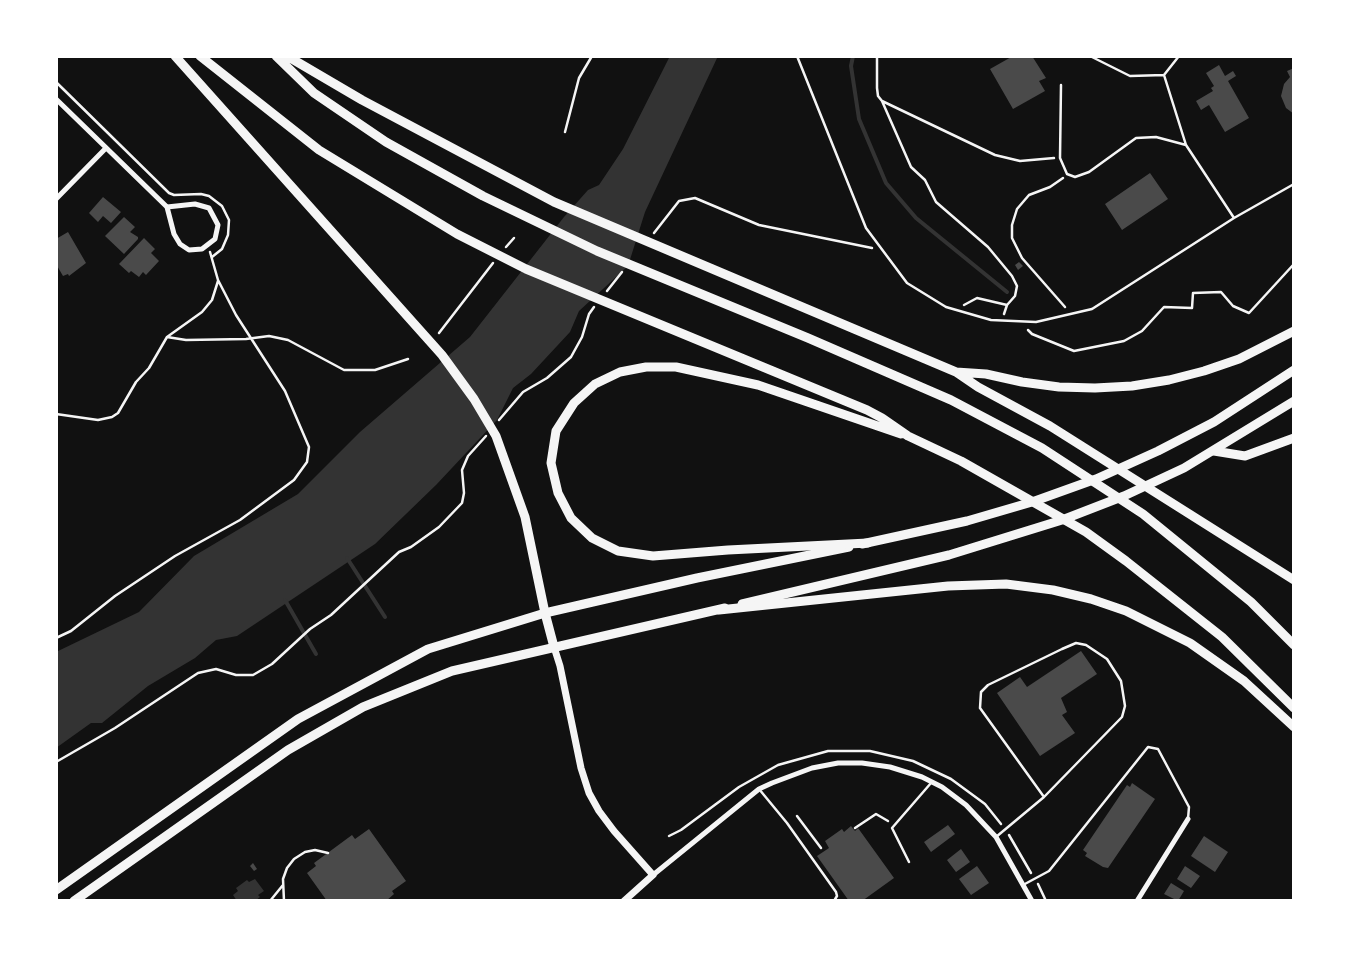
<!DOCTYPE html>
<html>
<head>
<meta charset="utf-8">
<style>
  body { margin:0 }
  #map { position:relative; width:1350px; height:957px; overflow:hidden; background:#111; font-family:"Varela Round",sans-serif }
  canvas { display:block }
  .frame { position:absolute; inset:0; border:58px solid #fff; pointer-events:none }
</style>
</head>
<body>
<div id="map">
<canvas width="1350" height="957"></canvas>
<div class="frame"></div>
</div>
<script>
const g = document.querySelector('canvas').getContext('2d');
g.lineJoin = 'round';
function paint(path, color) { g.fillStyle = color; g.fill(path, 'evenodd'); }
const poly = rows => new Path2D(rows.map(r => 'M' + r).join(''));
function stroke(path, color, width, dash) { g.strokeStyle = color; g.lineWidth = width; g.lineCap = dash ? 'butt' : 'round'; g.setLineDash(dash || []); g.stroke(path); }
const water = poly([
  [670,56,718,56,645,212,628,266,579,311,570,332,531,374,513,388,497,420,436,485,375,544,237,636,216,640,195,658,148,686,102,723,91,723,56,748,56,652,139,612,194,556,298,494,360,432,470,337,564,217,588,190,599,185,623,149],
  [255,879,264,891,258,895,260,897,255,901,237,901,233,895,238,891,236,888,247,880,249,882]
]);
const stream = poly([
  [853,56,851,66,859,119,886,183,916,218,1007,292],
  [347,558,385,617],
  [285,600,316,654]
]);
const building = poly([
  [1013,56,1032,56,1046,78,1039,81,1045,91,1013,109,990,69],
  [1219,65,1225,76,1233,71,1236,76,1228,81,1249,118,1225,132,1209,105,1201,110,1196,101,1213,91,1211,88,1214,86,1206,73],
  [1294,68,1294,114,1286,108,1281,96,1284,84,1290,77,1287,71],
  [1150,173,1168,199,1122,230,1105,204],
  [103,197,121,212,111,223,103,216,98,222,89,213],
  [124,217,135,227,130,232,138,237,138,239,124,254,105,236],
  [68,232,86,263,69,276,68,274,63,276,56,264,56,239],
  [144,238,155,249,151,253,159,261,146,275,143,272,139,277,131,271,129,273,119,264],
  [1019,262,1023,266,1018,270,1015,265],
  [1081,651,1097,674,1061,698,1067,712,1062,715,1075,733,1040,756,997,693,1020,677,1027,687],
  [1132,783,1155,799,1108,868,1103,867,1085,856,1087,853,1083,850,1127,785,1130,787],
  [948,825,955,834,931,852,924,842],
  [851,826,855,831,858,828,894,878,862,901,849,901,817,856,829,848,825,841,842,829,844,832],
  [369,829,406,881,392,891,394,894,386,901,327,901,307,873,316,866,314,863,352,835,355,839],
  [1204,836,1228,852,1215,872,1191,856],
  [961,849,970,862,956,872,947,860],
  [253,863,257,869,254,871,250,866],
  [977,866,989,883,971,895,959,879],
  [1185,866,1200,876,1191,888,1177,879],
  [1171,883,1184,891,1178,901,1164,894]
]);
const path = poly([
  [877,56,877,88,878,96,882,101,995,155,1020,161,1054,158],
  [56,82,169,193,174,195,201,194,209,196,222,206,229,220,228,235,222,249,212,257],
  [882,101,911,167,925,180,936,202,988,247,1012,276,1017,286,1015,296,1007,305,1004,314],
  [565,132,579,78,592,56],
  [1063,178,1050,187,1029,195,1017,209,1012,225,1012,238,1022,258,1065,307],
  [654,233,679,201,695,198,759,225,872,248],
  [506,247,514,238],
  [607,291,622,272],
  [964,305,977,298,1007,305],
  [1028,330,1032,334,1074,351,1124,341,1142,331,1164,307,1192,308,1193,293,1221,292,1233,306,1249,313,1294,264],
  [439,333,493,263],
  [167,337,186,340,246,339,269,336,288,340,344,370,375,370,408,359],
  [56,414,98,420,112,417,118,413,136,382,149,368,167,337,202,312,212,300,218,281],
  [499,420,523,392,547,378,571,357,582,337,589,314,594,307],
  [56,638,71,631,115,596,175,556,240,520,294,480,307,462,309,447,285,391,236,315,218,280,210,252],
  [56,762,115,728,198,673,216,669,236,675,253,675,272,664,310,629,331,615,399,552,411,547,439,527,462,503,464,493,462,470,468,456,486,436],
  [797,816,821,848],
  [855,828,876,814,888,821],
  [1009,835,1031,873],
  [669,836,681,830,739,787,778,765,828,751,870,751,913,761,951,779,985,804,1001,824],
  [1038,884,1046,901],
  [270,901,283,885],
  [284,901,283,879,287,868,294,859,305,852,315,850,328,853]
]);
const service = poly([
  [797,56,866,228,907,283,946,307,991,320,1036,322,1092,309,1234,218,1294,184],
  [1090,56,1130,76,1164,75,1179,56],
  [1164,75,1186,145,1234,218],
  [1061,85,1060,158,1067,174,1075,177,1089,172,1136,138,1156,137,1186,145],
  [759,789,787,823,836,892,837,896,834,901],
  [996,837,1044,797,1122,717,1125,706,1121,681,1107,659,1086,645,1076,643,1062,649,988,685,981,692,980,708,1044,797],
  [909,862,892,828,931,783],
  [1023,885,1049,871,1148,747,1158,749,1189,807,1188,819]
]);
const minor = poly([
  [56,99,167,207,174,234,180,244,189,250,202,249,215,239,218,225,209,208,195,204,167,207],
  [56,199,106,148],
  [653,875,759,789,772,783,812,768,838,763,862,763,890,767,922,777,942,787,966,805,996,837,1032,901],
  [1137,901,1188,819]
]);
const tertiary = poly([
  [554,647,560,666,581,768,589,793,599,811,614,831,653,875,624,901]
]);
const primary = poly([
  [862,544,967,521,1032,502,1096,479,1158,451,1214,422,1294,370],
  [742,604,949,555,1062,520,1124,496,1184,468,1294,401],
  [545,613,554,647],
  [56,890,298,719,428,649,545,613,697,578,849,547],
  [74,901,288,750,363,707,452,671,725,608]
]);
const trunk = poly([
  [175,56,442,355,474,399,496,436,525,517,545,613],
  [200,56,319,150,457,234,526,269,867,410,882,418,908,436,961,461,1086,532,1126,561,1222,637,1294,708],
  [276,56,314,93,386,142,483,196,597,251,808,338,951,400,1042,448,1143,514,1251,602,1294,645],
  [287,56,362,100,554,202,956,372,978,387,1050,426,1294,580],
  [956,372,986,374,1022,382,1059,387,1095,388,1132,386,1169,380,1204,371,1239,359,1294,331],
  [1214,451,1245,456,1294,438],
  [868,543,728,550,653,556,618,551,592,538,571,518,558,493,551,463,556,431,574,403,595,384,620,372,646,367,676,367,758,385,901,434],
  [719,610,948,586,1006,584,1053,590,1091,599,1126,611,1190,643,1244,681,1294,727]
]);
paint(water, '#333');
stroke(stream, '#333', 4);
paint(building, '#4a4a4a');
stroke(path, '#f5f5f5', 2.5);
stroke(service, '#f5f5f5', 2.5);
stroke(minor, '#f5f5f5', 5);
stroke(tertiary, '#f5f5f5', 7);
stroke(primary, '#f5f5f5', 9);
stroke(trunk, '#f5f5f5', 9);
</script>
</body>
</html>
